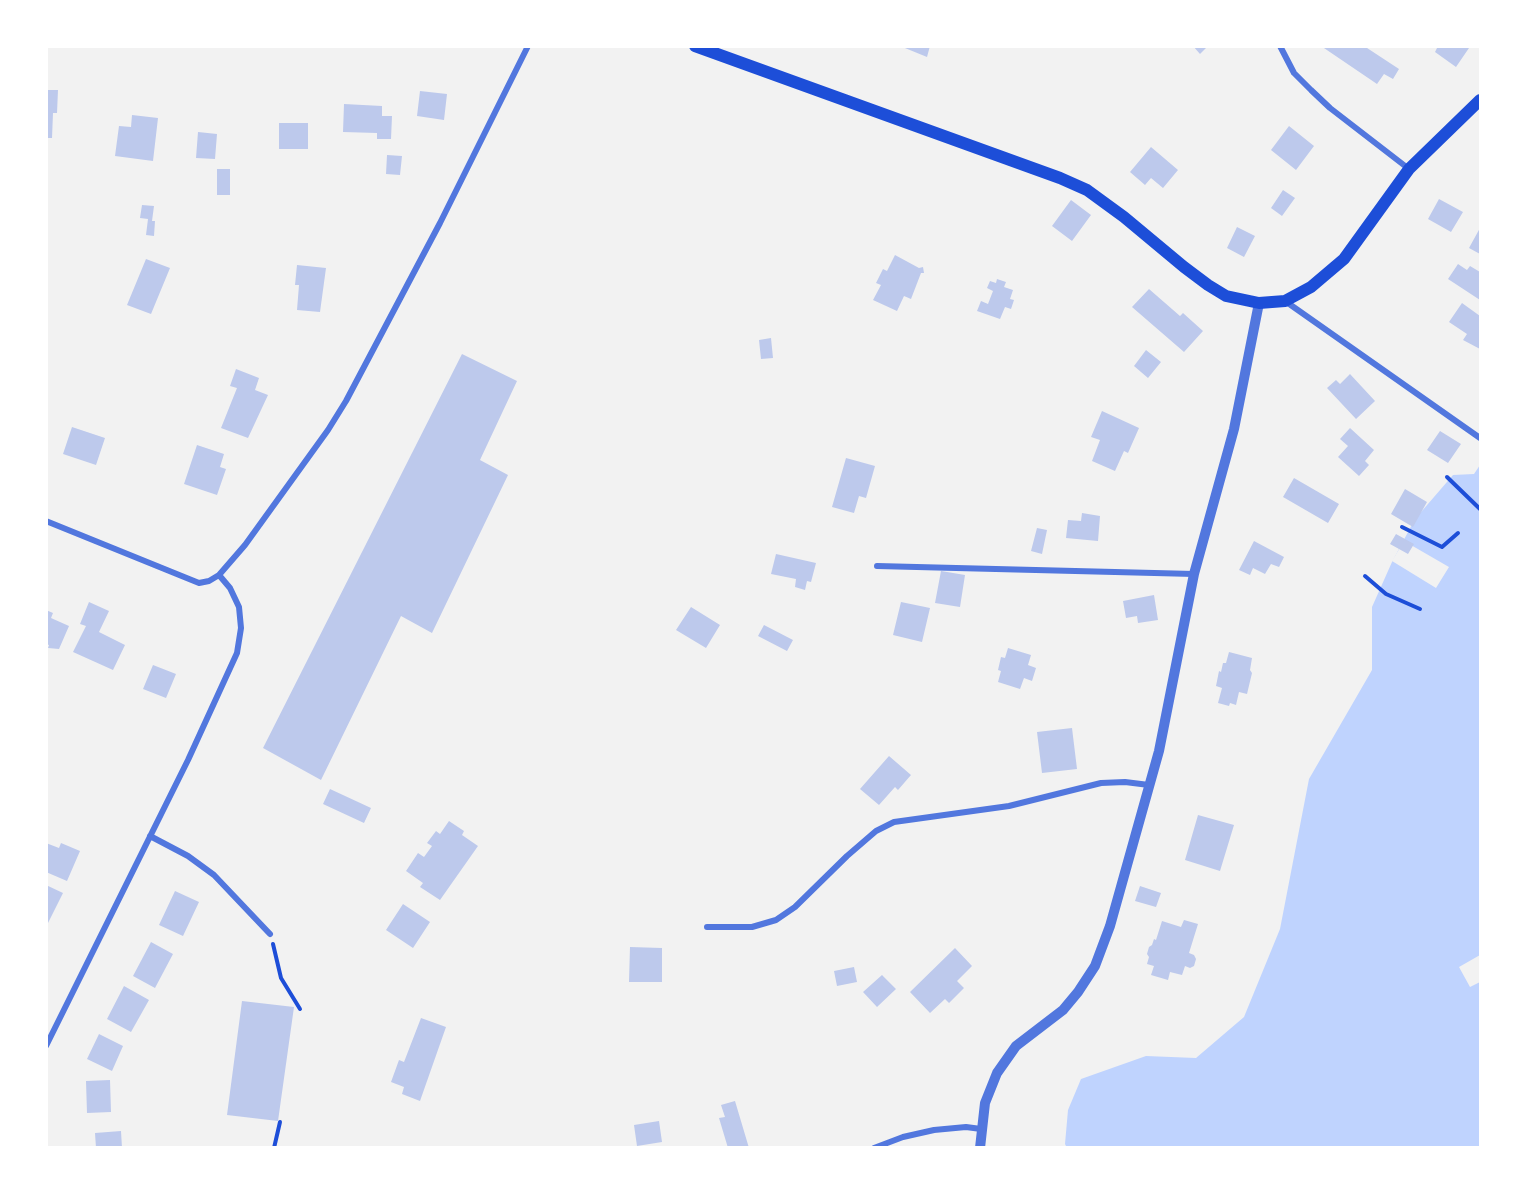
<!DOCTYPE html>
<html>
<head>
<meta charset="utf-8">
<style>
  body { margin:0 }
  #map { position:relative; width:1527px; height:1194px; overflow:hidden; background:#f2f2f2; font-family:"Fira Sans Condensed",sans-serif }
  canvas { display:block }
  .frame { position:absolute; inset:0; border:48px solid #fff; pointer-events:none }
</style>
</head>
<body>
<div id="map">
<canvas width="1527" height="1194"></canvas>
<div class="frame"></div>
</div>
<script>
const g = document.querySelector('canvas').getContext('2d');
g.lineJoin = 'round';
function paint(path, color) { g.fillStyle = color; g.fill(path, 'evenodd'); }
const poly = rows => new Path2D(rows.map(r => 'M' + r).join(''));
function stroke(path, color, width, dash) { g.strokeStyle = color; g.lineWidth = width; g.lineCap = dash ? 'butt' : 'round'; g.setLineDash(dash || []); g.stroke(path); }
const water = poly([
  [1480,465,1480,1147,1067,1148,1065,1144,1068,1110,1081,1079,1146,1056,1196,1058,1244,1017,1280,929,1309,779,1372,670,1372,607,1392,562,1415,519,1453,475,1474,474]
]);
const pier = poly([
  [1404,541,1449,567,1436,588,1392,561],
  [1480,955,1480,982,1470,987,1459,967]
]);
const building = poly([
  [900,46,930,46,927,57],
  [1193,46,1208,46,1200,54],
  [1321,46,1364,46,1399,69,1393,79,1384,74,1377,84],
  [1438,46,1466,46,1469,48,1456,67,1435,52],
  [46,90,58,90,57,113,53,113,52,138,46,138],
  [420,91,447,94,444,120,417,116],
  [344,104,382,106,382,116,392,116,391,139,377,139,377,133,343,132],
  [132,115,158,118,153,161,115,156,119,126,131,127],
  [279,123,308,123,308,149,279,149],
  [1289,126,1314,146,1296,170,1271,150],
  [198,132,217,134,215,159,196,158],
  [1151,147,1178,170,1163,188,1151,178,1145,185,1130,172],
  [387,155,402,156,400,175,386,174],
  [217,169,230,169,230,195,217,195],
  [1283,190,1295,198,1282,216,1271,208],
  [1439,199,1463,212,1451,232,1428,219],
  [1071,200,1091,215,1072,241,1052,226],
  [142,205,154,206,152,221,155,221,154,236,146,235,148,219,140,218],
  [1237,227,1255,236,1244,257,1227,248],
  [1480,228,1480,254,1469,248],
  [895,255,919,268,923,267,924,273,921,273,911,299,904,296,897,311,873,300,881,285,876,283,883,269,887,271],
  [146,259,170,268,151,314,127,305],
  [1458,264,1467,270,1470,266,1480,272,1480,300,1448,279],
  [297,265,326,268,320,312,297,310,299,285,295,285],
  [997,279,1006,282,1004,287,1013,290,1010,299,1014,300,1011,309,1005,307,1000,319,977,311,981,301,988,304,993,291,987,288,990,281,996,283],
  [1149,289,1180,316,1183,313,1203,331,1184,352,1132,307],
  [1462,303,1480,316,1480,349,1463,340,1467,334,1449,322],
  [771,338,773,358,761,359,759,340],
  [1146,350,1161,362,1148,378,1134,366],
  [462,354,517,381,480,460,508,475,432,633,401,616,321,780,263,748],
  [236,369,259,378,255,390,268,395,248,438,221,428,237,388,230,386],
  [1350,374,1375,401,1356,419,1327,388,1336,380,1340,384],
  [1102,411,1139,428,1128,453,1124,451,1115,471,1092,461,1100,440,1091,437],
  [72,427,105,438,96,465,63,454],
  [1350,428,1374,450,1365,461,1369,465,1359,476,1338,457,1348,446,1340,439],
  [1440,431,1461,444,1448,463,1427,450],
  [197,445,224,454,220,467,226,469,217,495,184,484],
  [846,458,875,466,866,498,859,496,854,513,832,507],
  [1294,478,1339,504,1328,523,1283,497],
  [1405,489,1427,502,1413,527,1391,514],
  [1082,513,1100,516,1098,541,1066,538,1068,520,1081,521],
  [1037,528,1047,530,1042,554,1031,551],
  [1396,534,1414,544,1408,554,1390,544],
  [1254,541,1284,557,1279,567,1271,564,1265,574,1253,568,1250,575,1239,570],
  [776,554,816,563,811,582,807,581,805,590,795,587,796,579,771,574],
  [941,571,965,575,960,607,935,603],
  [1154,595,1158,620,1138,623,1137,616,1126,618,1123,601],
  [89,602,109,611,99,632,125,645,113,670,73,652,86,626,80,624],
  [901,602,930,608,922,642,893,635],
  [691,607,720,625,706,648,676,630],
  [46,610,53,613,51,618,69,626,59,649,48,648,49,645,46,644],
  [764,625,793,640,787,651,758,636],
  [1008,648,1031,655,1028,665,1036,668,1032,681,1024,678,1020,689,998,682,1001,671,998,670,1001,657,1005,658],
  [1229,652,1252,658,1250,670,1252,673,1247,694,1239,692,1236,705,1230,703,1229,706,1218,703,1222,688,1216,686,1219,671,1221,672,1223,663,1226,663],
  [153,665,176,674,166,698,143,689],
  [1072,728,1077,769,1042,773,1037,732],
  [889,756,911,775,898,790,895,787,879,805,860,789],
  [330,789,371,808,364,823,323,804],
  [1198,815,1234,825,1220,871,1185,860],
  [449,821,464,831,462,835,478,846,440,900,420,887,423,883,406,871,418,853,424,857,432,846,427,843,436,831,440,834],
  [46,843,59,848,61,843,80,851,67,881,46,872],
  [46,885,63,893,46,927],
  [1140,886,1161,893,1156,907,1135,901],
  [175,891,199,902,183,936,159,925],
  [403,904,430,922,413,948,386,930],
  [1184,920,1198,924,1189,953,1194,955,1196,959,1194,966,1190,968,1185,966,1182,975,1170,972,1168,980,1151,975,1154,966,1147,964,1149,957,1147,954,1149,947,1152,945,1154,939,1156,940,1162,921,1181,927],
  [151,942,173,954,155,988,133,976],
  [630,947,662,948,662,982,629,982],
  [955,948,972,966,957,981,964,988,949,1003,945,999,930,1013,910,992],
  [854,967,857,982,837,986,834,971],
  [882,975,896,989,877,1007,863,992],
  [124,986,149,1000,131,1032,107,1019],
  [242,1001,294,1007,278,1121,227,1115],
  [421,1018,446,1027,420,1101,402,1094,404,1087,391,1082,399,1060,404,1062],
  [99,1034,123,1046,112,1071,87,1059],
  [110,1080,111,1112,87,1113,86,1081],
  [735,1101,749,1148,728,1148,719,1118,725,1117,721,1105],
  [659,1121,662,1142,637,1146,634,1125],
  [121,1131,122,1148,96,1148,95,1133]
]);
const path = poly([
  [1447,477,1480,509],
  [1402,527,1442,547,1458,533],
  [1365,576,1386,594,1420,609],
  [273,944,281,978,300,1009],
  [274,1148,280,1122]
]);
const minor = poly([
  [1280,46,1294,73,1311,90,1330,108,1409,169],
  [1285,301,1480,438],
  [46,521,199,583,209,581,219,575,245,545,328,430,346,401,440,223,528,46],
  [877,566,1194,574],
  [150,836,188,856,214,875,270,934],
  [707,927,752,927,776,920,795,907,847,856,876,831,894,822,1009,806,1101,783,1125,782,1149,785],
  [46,1046,188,760,237,653,241,628,239,607,230,588,219,575],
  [874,1148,903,1137,934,1130,966,1127,981,1129]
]);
const tertiary = poly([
  [980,1148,985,1103,997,1073,1016,1046,1063,1010,1078,992,1095,966,1110,926,1159,751,1194,574,1234,429,1259,303]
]);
const secondary = poly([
  [695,46,1060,178,1087,190,1124,217,1184,267,1208,285,1226,296,1259,303,1285,301,1311,287,1344,259,1409,169,1480,100]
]);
paint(water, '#bfd3fe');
paint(pier, '#f2f2f2');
paint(building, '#bdc9ec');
stroke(path, '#1d4ed8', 4);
stroke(minor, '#5277de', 6);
stroke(tertiary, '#5277de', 10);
stroke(secondary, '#1d4ed8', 12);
</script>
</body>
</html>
